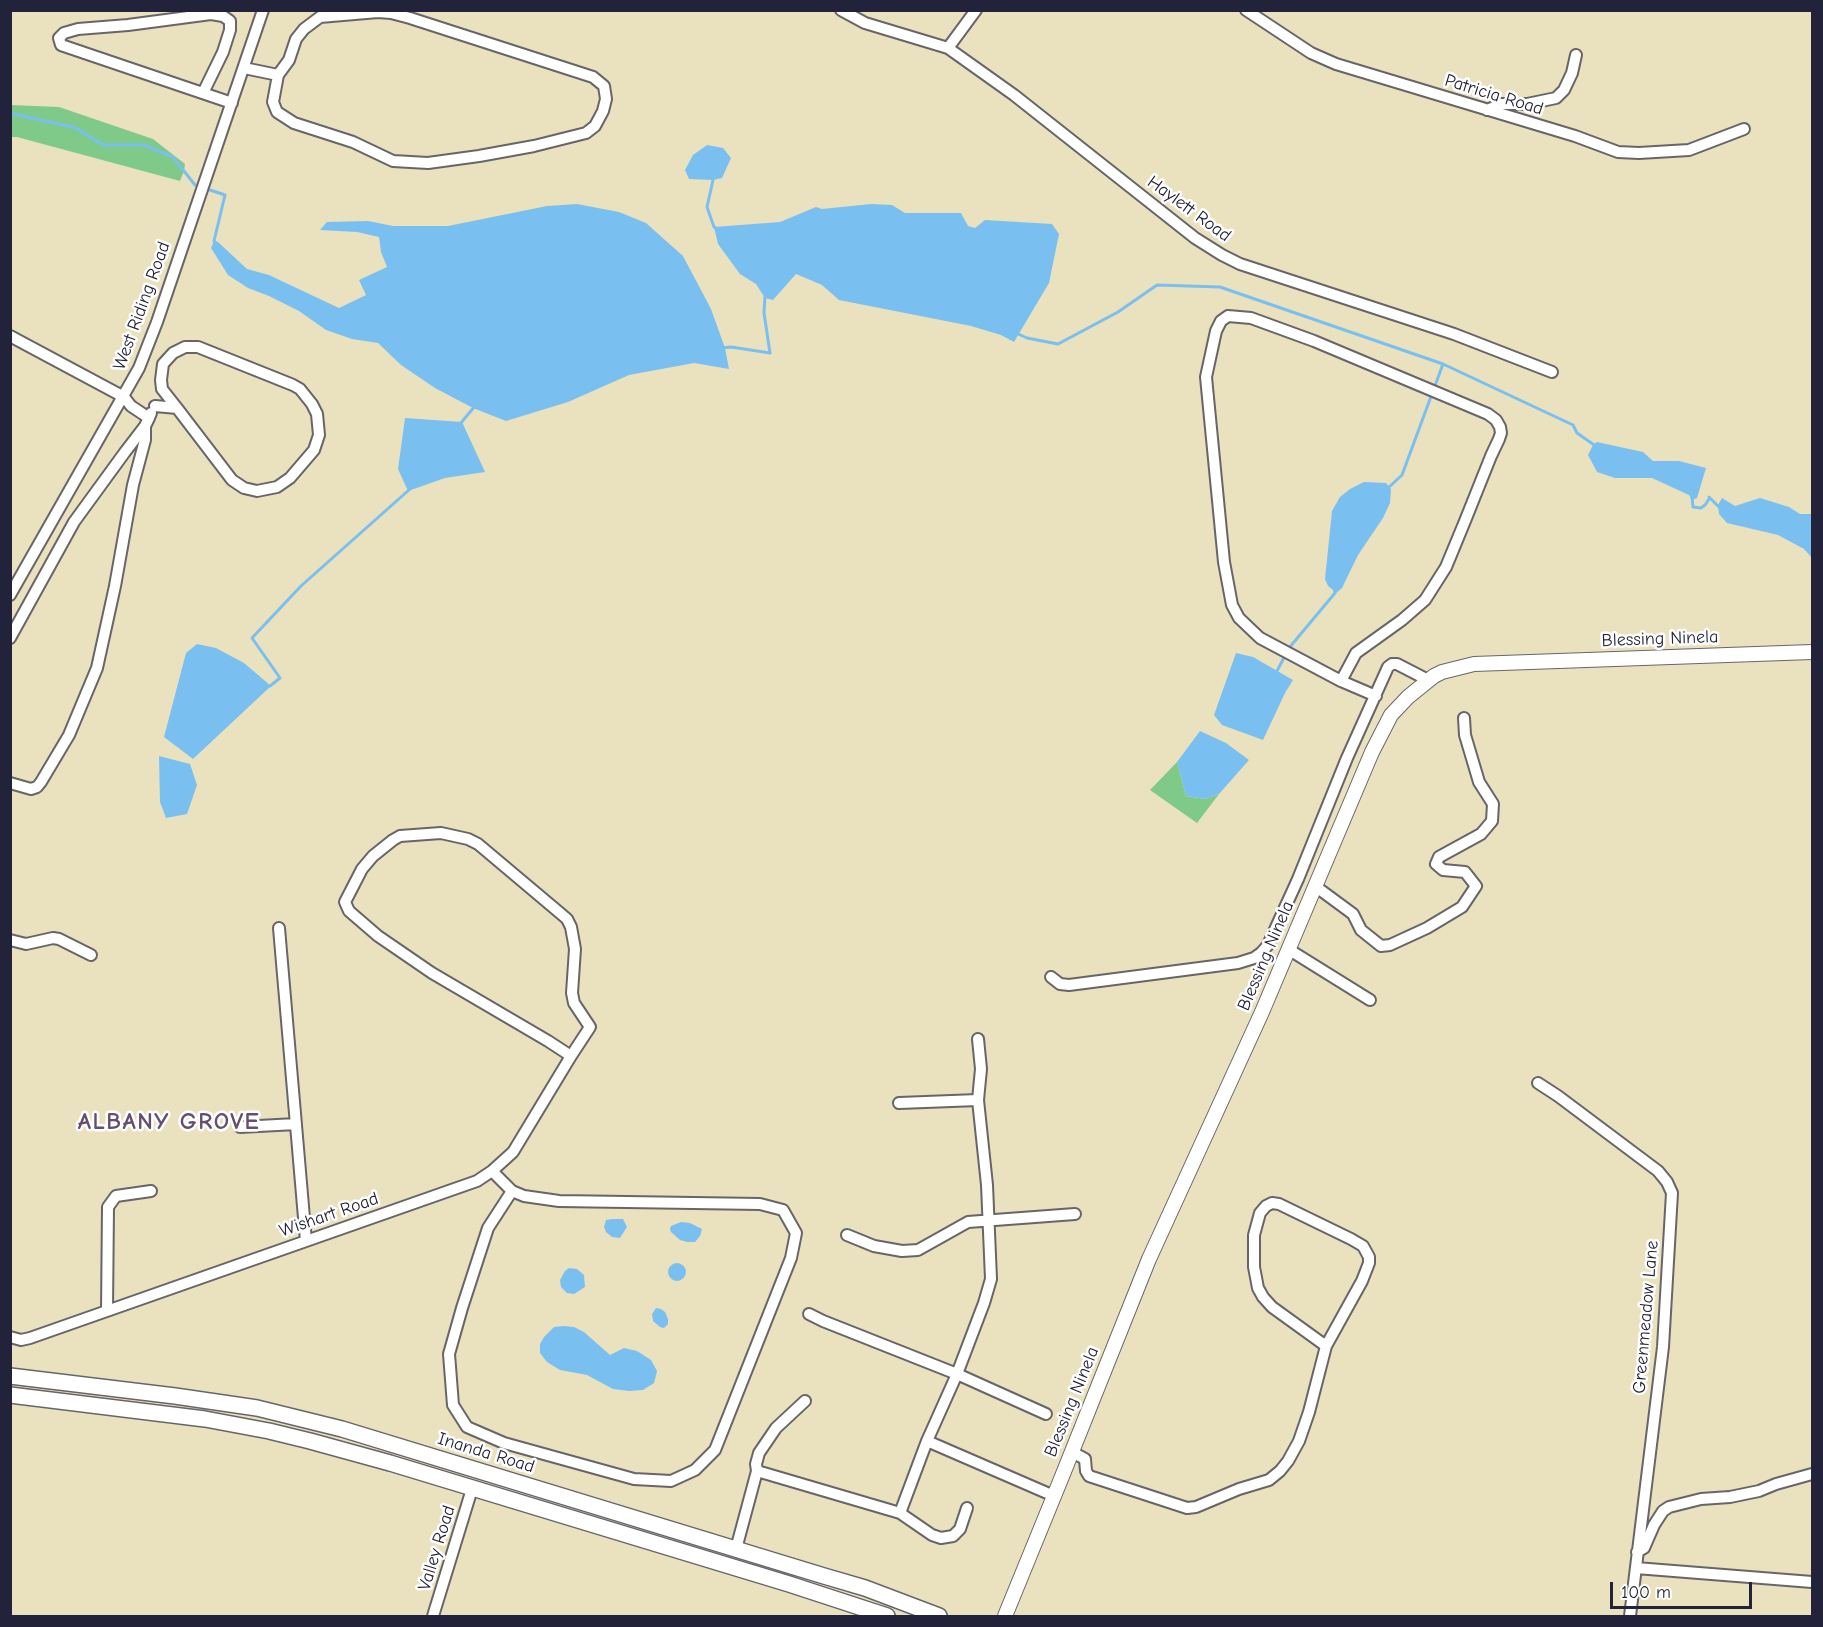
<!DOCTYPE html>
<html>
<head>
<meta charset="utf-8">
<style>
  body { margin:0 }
  #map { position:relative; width:1823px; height:1627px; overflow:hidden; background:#eae1be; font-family:"Comic Neue",sans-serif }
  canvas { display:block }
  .frame { position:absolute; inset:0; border:12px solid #22223b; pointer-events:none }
  .scale { position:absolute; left:1610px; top:1582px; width:142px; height:27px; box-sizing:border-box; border:3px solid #22223b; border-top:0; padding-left:8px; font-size:18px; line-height:21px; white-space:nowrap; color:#22223b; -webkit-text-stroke:4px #fff; paint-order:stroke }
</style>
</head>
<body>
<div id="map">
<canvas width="1823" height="1627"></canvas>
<div class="frame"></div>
<div class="scale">100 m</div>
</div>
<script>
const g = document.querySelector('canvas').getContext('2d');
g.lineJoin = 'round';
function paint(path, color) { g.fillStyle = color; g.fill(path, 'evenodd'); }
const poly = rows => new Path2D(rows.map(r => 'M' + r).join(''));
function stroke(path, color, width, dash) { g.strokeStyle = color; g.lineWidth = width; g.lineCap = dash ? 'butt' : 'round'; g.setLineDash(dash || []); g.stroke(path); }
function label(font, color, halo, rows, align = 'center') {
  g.font = font + ' "Comic Neue",sans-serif'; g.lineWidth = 5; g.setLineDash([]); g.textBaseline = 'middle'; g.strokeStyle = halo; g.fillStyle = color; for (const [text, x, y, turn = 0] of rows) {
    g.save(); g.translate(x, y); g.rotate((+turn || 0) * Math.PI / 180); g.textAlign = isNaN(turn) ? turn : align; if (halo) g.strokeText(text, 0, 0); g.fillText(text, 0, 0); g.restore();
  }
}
const green = poly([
  [11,105,59,107,153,139,185,164,184,171,180,181,17,137,11,137],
  [1177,762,1186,796,1206,799,1219,794,1197,823,1150,790]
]);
const water = poly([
  [707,145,723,148,731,158,722,178,713,180,689,179,685,170,693,155],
  [577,204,619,212,646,223,683,256,711,309,725,348,729,369,694,363,629,375,568,402,506,421,473,408,435,388,401,365,378,343,352,339,326,330,299,311,269,296,248,288,228,275,211,248,214,241,218,242,247,269,269,275,339,308,366,295,359,280,387,267,381,252,379,237,357,232,320,230,327,222,368,221,393,226,448,226,547,206],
  [871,204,892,205,905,213,961,213,968,226,975,228,985,220,1052,224,1059,234,1049,283,1014,342,1001,335,971,326,839,300,822,285,796,274,773,300,765,298,756,284,740,274,718,244,714,227,780,222,816,207,822,209],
  [405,418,462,422,485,472,445,478,408,491,398,469],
  [1597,442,1643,452,1653,461,1679,461,1706,468,1697,498,1692,500,1689,495,1652,478,1615,478,1597,472,1588,455,1593,445],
  [1364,482,1386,483,1391,489,1390,503,1383,518,1358,555,1342,588,1334,595,1333,590,1328,586,1325,579,1332,511,1340,497,1350,489],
  [1722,498,1735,506,1760,498,1789,507,1800,514,1812,514,1812,558,1804,549,1778,535,1727,523,1719,514,1718,505],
  [197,644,216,648,244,663,271,686,193,759,164,737,186,653],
  [1236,653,1253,657,1293,680,1285,693,1263,740,1222,725,1214,715],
  [1200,731,1226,743,1249,760,1219,794,1206,799,1186,796,1177,762],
  [159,756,190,764,197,785,187,814,166,818,160,802],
  [613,1219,623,1219,627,1227,620,1238,612,1237,606,1232,604,1227,606,1220],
  [681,1222,690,1223,702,1229,700,1236,695,1242,687,1242,680,1240,671,1232,670,1229,671,1226],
  '668 1272a9 9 0 1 1 18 0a9 9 0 1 1-18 0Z',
  [569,1268,577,1269,584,1275,585,1287,574,1294,567,1293,561,1287,560,1280,565,1271],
  [656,1308,661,1309,665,1312,668,1319,668,1324,664,1328,660,1327,653,1321,652,1314],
  [564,1326,574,1327,584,1332,610,1355,624,1348,637,1351,651,1360,657,1371,654,1383,643,1390,629,1391,613,1389,587,1375,560,1370,547,1362,540,1353,540,1344,544,1337,554,1327]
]);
const stream = poly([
  [10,113,76,128,103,145,144,145,173,157,195,185],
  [713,180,707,207,714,227,717,229],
  [207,189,225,195,214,241,217,244],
  [1016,333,1027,338,1058,344,1118,312,1157,285,1220,287,1443,364,1573,425,1577,433,1597,447],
  [721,348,731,347,770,353,764,313,765,296],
  [460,424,475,406],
  [1388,488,1402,475,1443,364],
  [1692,497,1693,507,1701,508,1705,505,1709,499],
  [1709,497,1719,507],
  [1277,671,1289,648,1335,593],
  [270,686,280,678,252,638,301,586,410,489]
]);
const minor = poly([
  [841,10,865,23,948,48,1014,95,1195,238,1222,255,1240,264,1454,334,1552,372],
  [1246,10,1311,53,1336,64,1575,136,1618,152,1639,153,1689,150,1744,129],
  [378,12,391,13,410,18,593,77,604,86,606,99,603,111,595,126,586,133,534,146,479,156,428,163,393,161,353,142,294,123,277,112,273,102,278,75,289,60,296,39,304,29,320,17,378,12],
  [948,48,976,10],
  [244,68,278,75],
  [203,93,223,52,230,30,230,21,223,16,211,14,128,25,78,29,64,33,59,38,61,45,232,103],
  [1487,110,1501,104,1527,104,1556,98,1564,90,1572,73,1576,55],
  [1228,316,1251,318,1314,341,1488,414,1496,420,1500,427,1501,433,1499,439,1491,456,1465,521,1446,567,1425,600,1402,620,1356,653,1341,681,1260,638,1239,618,1232,605,1224,562,1206,377,1216,331,1221,321,1228,316],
  [10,336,124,397,131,406,149,418,151,413],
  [155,406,177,408,232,480,244,488,257,491,277,487,290,478,314,450,319,435,317,414,312,404,300,389,293,385,198,347,185,347,173,353,163,364,161,380,162,389,177,408],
  [10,595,139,368,157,322,263,10],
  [10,638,74,522,125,452,145,426,149,418],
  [1341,681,1376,696],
  [10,783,31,789,37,787,41,782,69,735,97,668,115,586,133,485,145,440,145,426],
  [1315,886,1353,914,1361,930,1381,946,1390,945,1427,928,1462,907,1476,886,1465,872,1443,870,1436,864,1439,857,1481,834,1492,821,1493,804,1479,782,1465,735,1464,718],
  [279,928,306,1241],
  [10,940,26,944,53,938,59,939,91,955],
  [1288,949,1370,1000],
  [1051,977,1060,984,1069,985,1238,963,1254,958,1261,953,1268,945,1298,879,1347,758,1388,667,1392,664,1397,664,1428,680],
  [1538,1083,1558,1096,1658,1171,1667,1182,1672,1193,1663,1347,1630,1616],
  [899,1103,978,1100],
  [240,1127,296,1124],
  [492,1171,512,1191,524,1196,559,1201,760,1204,783,1210,796,1233,791,1258,715,1450,695,1470,671,1481,634,1479,504,1443,467,1427,453,1405,449,1354,462,1308,488,1228,512,1191],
  [847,1235,874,1246,902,1251,918,1250,968,1222,1075,1214],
  [107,1311,108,1207,116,1196,151,1191],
  [809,1314,823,1321,957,1374,1046,1414],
  [10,1337,21,1340,30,1338,477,1181,492,1171,513,1152,571,1056,590,1027,574,1003,572,993,575,949,571,927,567,919,560,913,478,844,468,839,441,833,400,836,393,840,373,856,362,869,345,902,349,911,378,936,432,973,548,1041,571,1056],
  [927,1441,1054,1496],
  [1072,1452,1085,1459,1086,1471,1089,1476,1187,1508,1196,1507,1239,1489,1269,1480,1280,1471,1288,1461,1299,1441,1309,1412,1326,1346,1362,1281,1369,1263,1369,1257,1363,1246,1351,1239,1279,1204,1272,1203,1266,1206,1260,1213,1254,1235,1254,1267,1258,1288,1263,1297,1272,1307,1326,1346],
  [757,1471,900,1513,932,1535,941,1538,953,1536,960,1529,967,1508],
  [900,1513,927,1441,957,1374,984,1303,991,1279,987,1185,978,1100,981,1069,978,1039],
  [736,1549,757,1471,756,1464,759,1453,776,1428,805,1401],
  [1637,1552,1644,1548,1654,1525,1663,1511,1669,1507,1701,1499,1730,1497,1759,1491,1776,1484,1812,1474],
  [1636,1568,1812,1582],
  [433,1616,472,1489]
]);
const tertiary = poly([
  [1005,1616,1061,1479,1149,1259,1262,1012,1372,752,1391,715,1408,697,1434,676,1442,672,1474,664,1812,652]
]);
const secondary = poly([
  [10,1376,175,1396,257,1408,342,1429,824,1576,865,1588,939,1616],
  [10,1395,205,1419,269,1431,310,1441,390,1463,789,1584,887,1616]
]);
const streetNames = [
  ["Patricia Road",1494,95,17],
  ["Haylett Road",1189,209,36],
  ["West Riding Road",142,306,-70],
  ["Blessing Ninela",1660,639,-2],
  ["Blessing Ninela",1266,956,-67],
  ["Wishart Road",329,1215,-19],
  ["Greenmeadow Lane",1646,1317,-85],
  ["Blessing Ninela",1072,1402,-68],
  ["Inanda Road",486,1453,17],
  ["Valley Road",437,1548,-73]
];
const districtNames = [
  ["ALBANY GROVE",169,1122]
];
paint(green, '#7fca88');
paint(water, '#79c0f1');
stroke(stream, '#79c0f1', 3);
stroke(minor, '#686569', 14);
stroke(tertiary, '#686569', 16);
stroke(secondary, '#686569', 18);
stroke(minor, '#fff', 10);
stroke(tertiary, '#fff', 14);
stroke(secondary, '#fff', 15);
label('18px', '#22223b', '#fff', streetNames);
g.letterSpacing = '1.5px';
label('bold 24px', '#654e6f', '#fff', districtNames);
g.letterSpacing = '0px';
</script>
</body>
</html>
